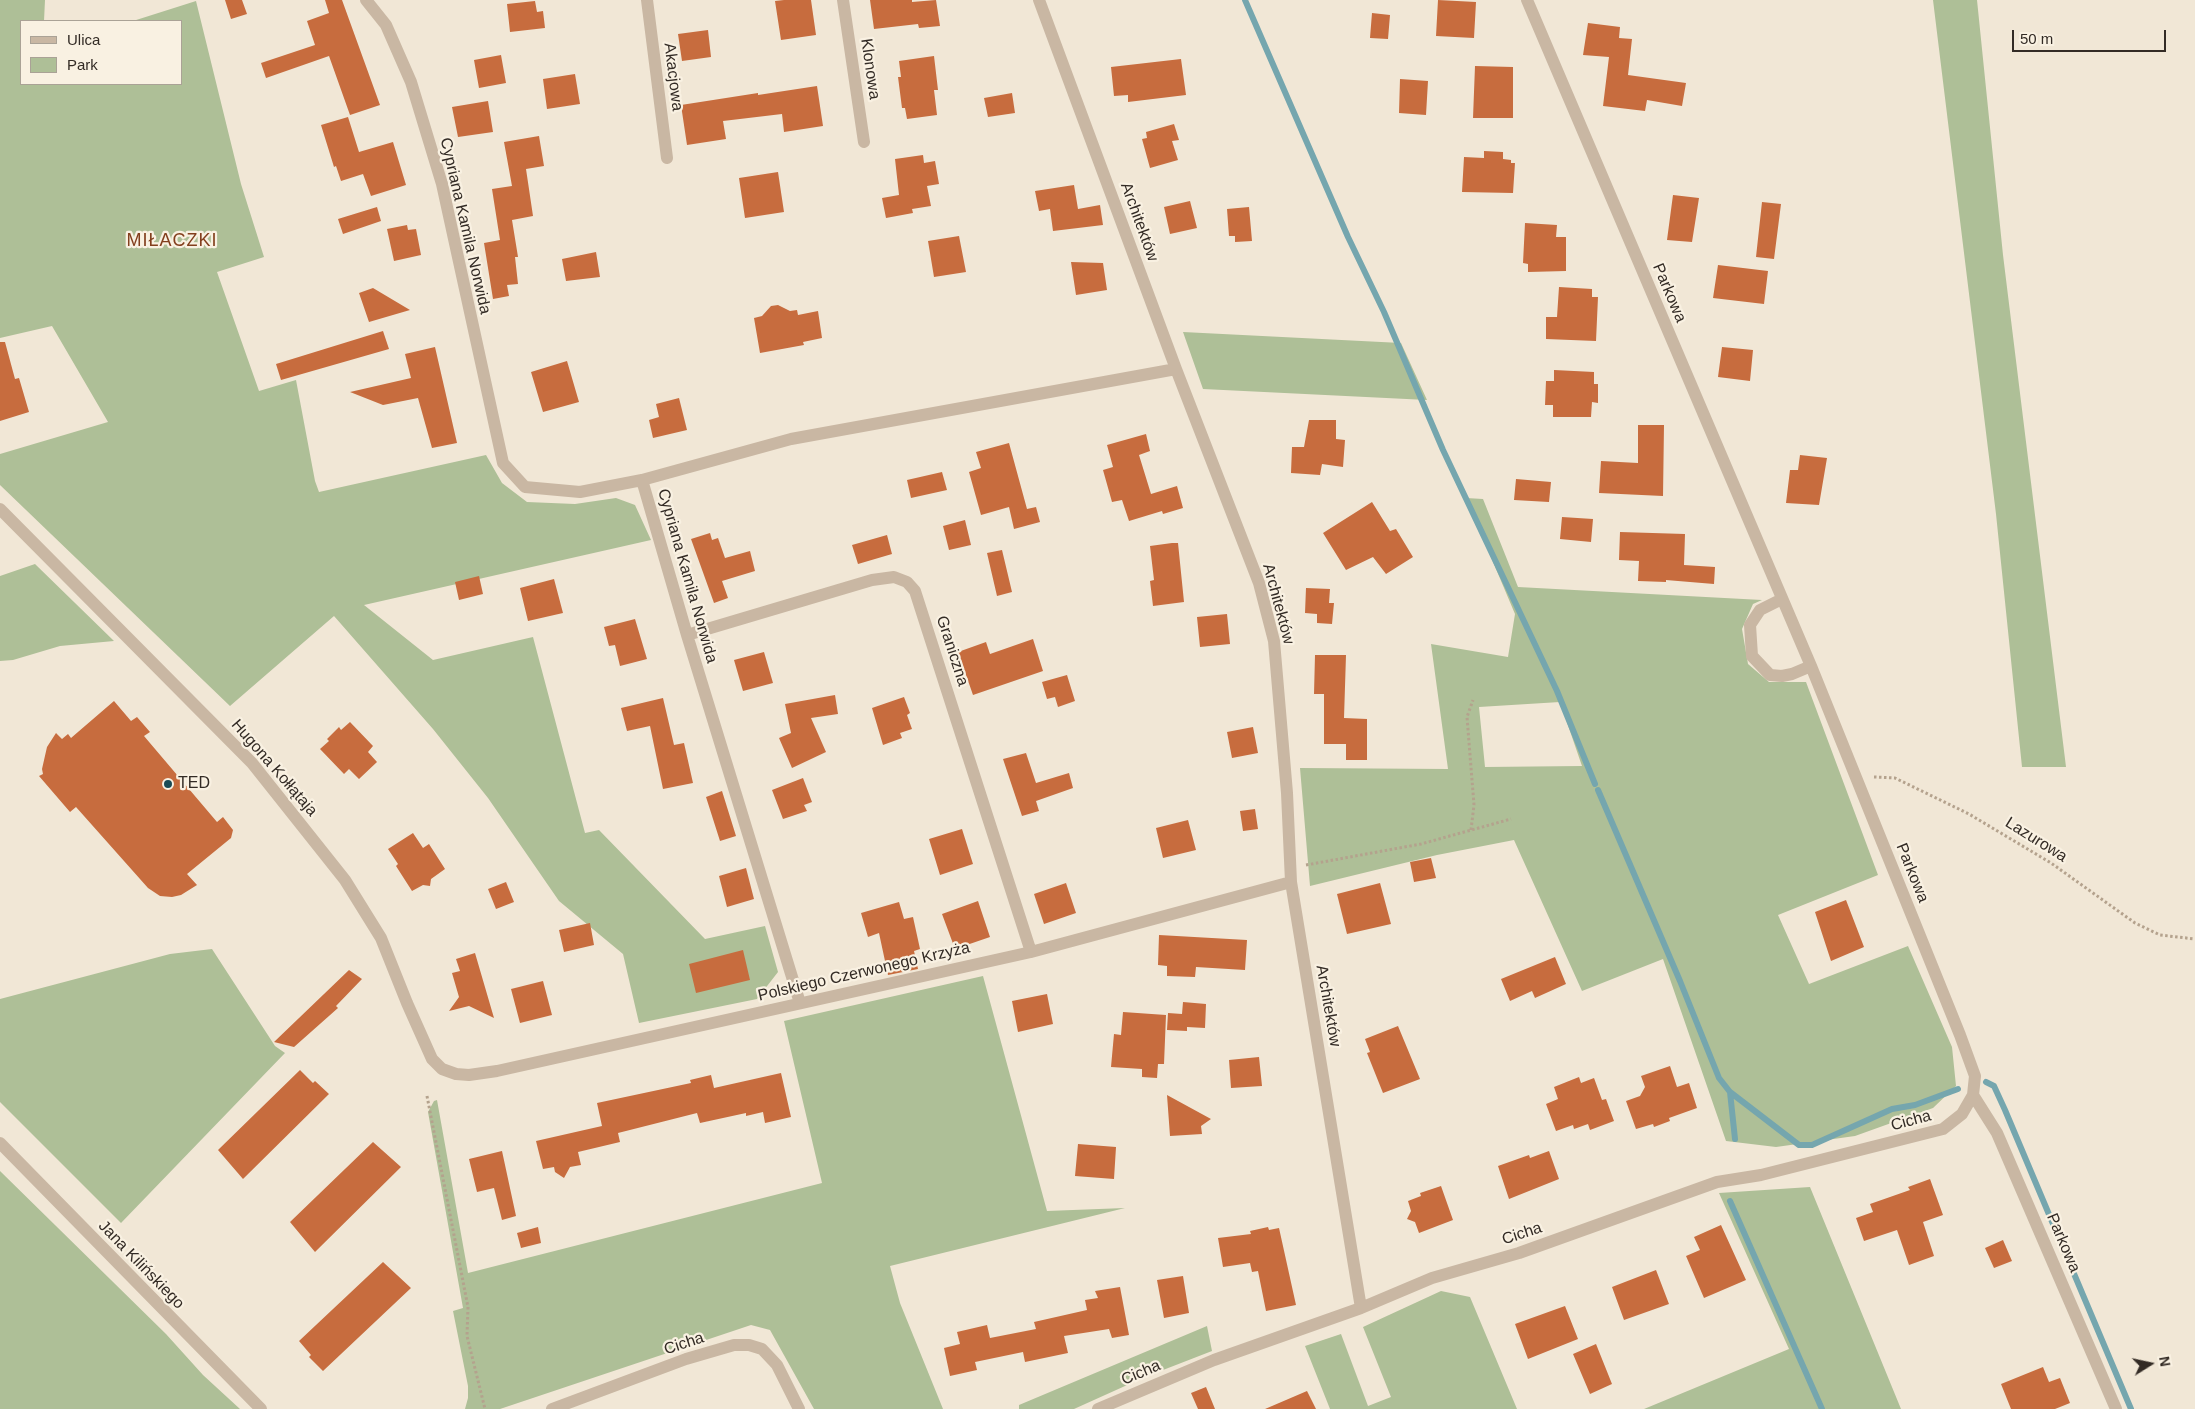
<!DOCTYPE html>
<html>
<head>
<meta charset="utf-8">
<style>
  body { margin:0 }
  #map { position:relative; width:2195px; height:1409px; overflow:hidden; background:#f1e7d6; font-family:Helvetica,sans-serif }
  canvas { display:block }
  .legend { position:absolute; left:20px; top:20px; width:162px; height:65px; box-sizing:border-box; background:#f9f1e2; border:1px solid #aaa296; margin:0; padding:6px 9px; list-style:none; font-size:15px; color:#332b25 }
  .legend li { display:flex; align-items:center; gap:10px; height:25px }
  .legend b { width:25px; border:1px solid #aaa296 }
  .north { position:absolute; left:2125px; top:1339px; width:50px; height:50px; -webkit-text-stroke:4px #f9f1e2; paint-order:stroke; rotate:80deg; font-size:14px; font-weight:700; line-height:20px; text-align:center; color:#332b25 }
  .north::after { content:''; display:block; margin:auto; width:18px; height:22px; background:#332b25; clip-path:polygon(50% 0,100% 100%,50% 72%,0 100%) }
  .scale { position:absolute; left:2012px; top:30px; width:154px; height:22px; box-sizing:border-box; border:2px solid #332b25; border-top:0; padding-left:6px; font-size:15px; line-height:18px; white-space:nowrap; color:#332b25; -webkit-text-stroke:4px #f9f1e2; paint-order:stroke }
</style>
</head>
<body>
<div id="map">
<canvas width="2195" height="1409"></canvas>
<ul class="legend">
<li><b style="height:6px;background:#c9b7a3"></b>Ulica</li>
<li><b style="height:14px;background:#aebf97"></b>Park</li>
</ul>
<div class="north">N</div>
<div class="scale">50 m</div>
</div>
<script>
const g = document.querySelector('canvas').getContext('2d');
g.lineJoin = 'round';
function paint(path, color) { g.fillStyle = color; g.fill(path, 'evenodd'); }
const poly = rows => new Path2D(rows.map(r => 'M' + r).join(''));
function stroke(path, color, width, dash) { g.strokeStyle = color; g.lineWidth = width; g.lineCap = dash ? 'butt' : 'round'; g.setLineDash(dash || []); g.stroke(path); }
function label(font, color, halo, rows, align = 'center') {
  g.font = font + ' Helvetica,sans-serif'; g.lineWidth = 4.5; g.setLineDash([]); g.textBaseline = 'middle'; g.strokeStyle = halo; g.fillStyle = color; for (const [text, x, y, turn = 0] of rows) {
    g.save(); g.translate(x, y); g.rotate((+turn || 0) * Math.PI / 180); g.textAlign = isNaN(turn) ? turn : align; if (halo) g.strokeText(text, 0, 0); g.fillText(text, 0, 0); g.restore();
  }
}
const green = poly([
  [0,0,45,0,44,21,21,21,21,84,181,84,181,21,133,21,196,1,241,184,264,257,217,272,259,391,296,380,315,481,319,492,486,455,502,483,527,502,575,504,616,498,635,505,651,540,364,605,433,660,533,637,585,833,599,830,705,939,765,926,778,972,757,999,639,1023,623,954,559,901,488,798,433,729,334,616,230,706,0,485,0,454,108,422,52,326,0,338],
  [1933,0,1977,0,2003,255,2066,767,2022,767,1996,514],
  [1183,332,1401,343,1427,400,1203,389],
  [1466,498,1483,499,1518,587,1762,600,1753,604,1742,629,1748,664,1769,682,1806,682,1878,875,1778,915,1809,984,1908,946,1952,1047,1956,1086,1933,1108,1855,1136,1776,1147,1726,1141,1663,959,1582,991,1514,840,1437,855,1310,886,1300,768,1448,769,1431,644,1508,657,1515,614],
  [1560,702,1582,766,1485,767,1479,707],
  [35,564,114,641,60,646,13,660,0,661,0,576],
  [212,949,275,1046,285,1053,121,1223,0,1102,0,999,170,954],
  [983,976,1047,1211,1125,1208,890,1266,900,1303,943,1409,814,1409,770,1330,751,1325,500,1409,465,1409,468,1398,468,1386,453,1311,463,1308,428,1112,434,1101,437,1100,468,1273,822,1183,784,1021],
  [0,1171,166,1334,203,1375,240,1409,0,1409],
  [1810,1187,1901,1409,1644,1409,1789,1349,1719,1193],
  [1441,1291,1470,1297,1517,1409,1330,1409,1305,1346,1341,1334,1368,1406,1391,1397,1363,1327],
  [1207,1326,1212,1351,1145,1377,1074,1409,1019,1409,1019,1405]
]);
const stream = poly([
  [1245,0,1348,237,1384,312,1443,450,1557,691,1595,784],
  [1598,790,1680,981,1719,1078,1730,1092,1799,1145,1812,1145,1892,1109,1915,1105,1958,1089],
  [1986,1082,1994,1086,2005,1110,2131,1409],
  [1730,1092,1735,1139],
  [1730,1201,1822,1409]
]);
const building = poly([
  [225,0,242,0,247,14,231,19],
  [325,0,342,0,380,105,350,115,329,56,266,78,261,63,315,45,307,21,329,13],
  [784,0,811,0,816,35,781,40,775,1],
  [870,0,912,0,912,2,936,0,940,26,919,28,918,24,874,29],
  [1438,0,1476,2,1474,38,1436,36],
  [535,1,537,12,543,11,545,28,510,32,507,4],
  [1372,13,1390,15,1388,39,1370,38],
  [1588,23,1620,27,1619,38,1632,39,1628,75,1686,83,1682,106,1647,100,1645,111,1603,106,1609,57,1583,55],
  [708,30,711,57,682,61,678,34],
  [501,55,506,83,479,88,474,60],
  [934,56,938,90,934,90,937,115,907,119,905,108,902,108,898,77,901,77,899,61],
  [1181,59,1186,95,1128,102,1128,95,1114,96,1111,67],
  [1475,66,1513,67,1513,118,1473,118],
  [575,74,580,104,547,109,543,79],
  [1400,79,1428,81,1426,115,1399,113],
  [817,86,823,126,784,132,782,114,723,121,726,139,687,145,681,105,758,93,758,95],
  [1012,93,1015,113,988,117,984,98],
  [488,101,493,132,458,137,452,107],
  [348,117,359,152,393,142,406,185,371,196,363,174,341,181,336,166,334,167,321,125],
  [1174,124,1179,140,1172,141,1178,160,1150,168,1142,139,1147,138,1146,132],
  [539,136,544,166,526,169,533,216,512,220,518,257,515,257,518,284,507,285,509,296,493,299,484,243,500,240,492,189,512,186,504,142],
  [1484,151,1503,152,1503,159,1511,160,1511,163,1515,163,1513,193,1462,192,1464,157,1484,158],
  [923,155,924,163,935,161,939,184,927,186,931,206,912,209,913,213,886,218,882,198,899,195,895,159],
  [778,172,784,212,745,218,739,178],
  [1074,185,1078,209,1100,205,1103,225,1053,231,1050,209,1039,211,1035,191],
  [1673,195,1699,198,1692,242,1667,240],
  [1190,201,1197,228,1170,234,1164,207],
  [1762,202,1781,204,1774,259,1756,257],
  [377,207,381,221,343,234,338,219],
  [1249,207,1252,241,1235,242,1235,236,1229,236,1227,209],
  [1525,223,1557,225,1556,237,1566,237,1566,271,1528,272,1528,264,1523,263],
  [407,225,408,230,416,229,421,255,394,261,387,229],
  [959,236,966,272,934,277,928,241],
  [596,252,600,277,566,281,562,259],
  [1071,262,1103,263,1107,290,1076,295],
  [1718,265,1768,271,1764,304,1713,298],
  [1559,287,1592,289,1592,297,1598,297,1596,341,1546,339,1546,317,1557,317],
  [373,288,410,310,369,322,359,293],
  [778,305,790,311,797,310,798,315,818,311,822,338,803,342,804,345,760,353,754,318,762,316,771,306],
  [383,331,389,349,281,380,276,364],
  [0,342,5,342,15,379,19,378,29,412,0,421],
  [435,347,457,443,432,448,418,398,383,405,350,392,411,378,405,354],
  [1722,347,1753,350,1750,381,1718,377],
  [567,361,579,402,543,412,531,372],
  [1554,370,1594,372,1594,384,1598,384,1598,403,1592,402,1591,417,1553,417,1553,405,1545,405,1546,381,1554,381],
  [679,398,687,430,653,438,649,420,659,417,656,404],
  [1309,420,1336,420,1336,439,1345,440,1343,467,1322,464,1320,475,1291,473,1292,447,1304,447],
  [1638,425,1664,425,1663,496,1599,493,1601,461,1638,463],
  [1146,434,1150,451,1139,455,1151,494,1177,486,1183,508,1163,514,1162,511,1129,521,1122,500,1112,502,1103,470,1113,467,1107,445],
  [1009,443,1027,509,1036,507,1040,522,1014,529,1009,507,981,515,969,472,981,468,976,452],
  [1800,455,1827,458,1819,505,1786,503,1790,470,1798,470],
  [942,472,947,490,911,498,907,480],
  [1516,479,1551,482,1549,502,1514,500],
  [1372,502,1390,531,1396,529,1413,557,1386,574,1373,557,1346,570,1323,533],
  [1562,517,1593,519,1591,542,1560,539],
  [965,520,971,545,949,550,943,526],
  [1620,532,1685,534,1684,565,1715,567,1714,584,1666,580,1666,582,1638,581,1639,561,1619,560],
  [710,533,712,540,718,538,725,558,750,551,755,571,722,581,728,598,714,603,691,539],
  [887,535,892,554,858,564,852,545],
  [1172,543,1178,543,1184,602,1153,606,1150,581,1154,580,1150,546],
  [1002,550,1012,592,997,596,987,553],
  [479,576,483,594,459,600,455,582],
  [554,579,563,613,528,621,520,588],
  [1306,588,1330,589,1329,603,1334,603,1332,624,1317,623,1317,614,1305,613],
  [1227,614,1230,644,1200,647,1197,617],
  [635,619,647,659,620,666,615,645,609,646,604,627],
  [1033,639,1043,671,973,695,958,652,986,642,990,654],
  [764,652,773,683,743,691,734,660],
  [1315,655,1346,655,1344,718,1367,719,1367,760,1346,760,1346,744,1324,744,1324,694,1314,694],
  [1067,675,1075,701,1058,707,1055,697,1047,699,1042,682],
  [835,695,838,714,811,718,826,752,792,768,779,738,791,733,785,704],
  [904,697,910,713,907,715,912,729,900,733,902,738,883,745,872,708],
  [663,698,674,745,684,743,693,783,663,789,650,726,627,731,621,708],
  [114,701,131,721,137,717,150,732,144,736,217,822,223,817,233,830,231,838,187,874,197,885,181,895,172,897,160,896,148,888,76,807,70,812,39,776,43,774,42,769,47,747,56,733,62,739,68,734,71,738],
  [350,722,373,746,368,752,377,762,359,779,349,769,344,774,320,749,329,741,327,739,339,727,341,730],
  [1253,727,1258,753,1232,758,1227,732],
  [1026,753,1036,783,1069,773,1073,788,1036,801,1039,811,1022,816,1003,759],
  [803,778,812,802,804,805,807,811,783,819,772,790],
  [722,791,736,836,720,841,706,797],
  [1255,809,1258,829,1243,831,1240,811],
  [1188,820,1196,850,1163,858,1156,828],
  [962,829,973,864,940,875,929,839],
  [413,833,423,848,429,844,445,869,431,879,430,886,423,885,412,891,396,866,398,864,388,849],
  [1431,858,1436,878,1414,882,1410,862],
  [746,868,754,899,727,907,719,876],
  [506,882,514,902,496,909,488,889],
  [1066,883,1076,913,1044,924,1034,894],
  [1380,883,1391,924,1347,934,1337,894],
  [1846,900,1864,947,1831,961,1815,912],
  [978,901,990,937,955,949,942,914],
  [899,902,904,919,913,917,920,949,914,951,918,969,888,975,879,933,868,937,861,913],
  [590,923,594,945,564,952,559,930],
  [1159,935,1247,940,1245,970,1196,967,1195,977,1167,976,1167,966,1158,965],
  [743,950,750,980,696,993,689,964],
  [475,953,494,1018,469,1006,449,1011,459,997,452,973,460,971,456,959],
  [1555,957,1566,984,1535,998,1532,991,1510,1001,1501,979],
  [349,970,362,979,336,1006,338,1008,294,1047,274,1042],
  [543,981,552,1015,520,1023,511,989],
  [1047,994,1053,1024,1018,1032,1012,1001],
  [1183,1002,1206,1004,1205,1028,1187,1027,1187,1031,1167,1030,1168,1013,1182,1014],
  [1123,1012,1166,1015,1164,1064,1158,1064,1157,1078,1142,1077,1142,1069,1111,1067,1114,1034,1121,1035],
  [1398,1026,1420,1079,1383,1093,1367,1053,1370,1052,1365,1039],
  [1259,1057,1262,1086,1231,1088,1229,1060],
  [1670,1066,1677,1087,1689,1083,1697,1108,1669,1118,1670,1121,1654,1127,1653,1124,1636,1129,1626,1101,1640,1096,1645,1087,1641,1076],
  [300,1070,313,1083,315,1081,329,1094,243,1179,218,1150],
  [781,1073,791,1117,765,1123,763,1112,746,1116,746,1113,700,1123,697,1113,618,1133,620,1142,578,1152,581,1165,570,1167,564,1178,555,1172,554,1167,543,1169,536,1141,602,1126,597,1103,691,1083,690,1080,711,1075,714,1088],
  [1579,1077,1581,1083,1594,1078,1602,1100,1606,1099,1614,1121,1590,1130,1588,1124,1574,1129,1573,1125,1556,1131,1546,1104,1558,1099,1554,1087],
  [1167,1095,1211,1119,1201,1126,1202,1134,1170,1136],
  [373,1142,401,1167,315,1252,290,1222],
  [1078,1144,1116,1147,1114,1179,1075,1176],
  [502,1151,516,1216,502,1220,494,1188,477,1192,469,1159],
  [1549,1151,1559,1179,1509,1199,1498,1166,1529,1155,1530,1158],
  [1930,1179,1943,1215,1923,1222,1934,1256,1909,1265,1897,1230,1864,1241,1856,1218,1873,1212,1870,1204,1910,1190,1908,1187],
  [1441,1186,1453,1220,1419,1233,1415,1222,1407,1219,1411,1211,1408,1201,1421,1196,1420,1193],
  [1721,1225,1746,1280,1704,1298,1686,1256,1700,1250,1694,1237],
  [538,1227,541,1243,521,1248,517,1233],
  [1268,1227,1269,1230,1279,1228,1296,1305,1266,1311,1258,1271,1252,1272,1250,1263,1223,1267,1218,1238,1251,1234,1250,1231],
  [2003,1240,2012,1261,1994,1268,1985,1248],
  [383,1262,411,1288,323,1371,309,1357,311,1355,299,1341],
  [1656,1270,1669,1304,1624,1320,1612,1287],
  [1183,1276,1189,1313,1164,1318,1157,1280],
  [1120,1287,1129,1335,1112,1338,1109,1329,1064,1336,1068,1353,1025,1362,1023,1352,975,1362,977,1370,950,1376,944,1348,960,1344,957,1332,987,1325,990,1338,1036,1329,1034,1322,1087,1310,1085,1300,1098,1298,1095,1291],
  [1565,1306,1578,1339,1528,1359,1515,1324],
  [1596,1344,1612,1384,1590,1394,1573,1354],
  [2043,1367,2049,1382,2060,1378,2070,1403,2055,1409,2011,1409,2001,1384],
  [1206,1387,1215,1409,1198,1409,1191,1393],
  [1307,1391,1316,1409,1265,1409]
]);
const path = poly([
  [1874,777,1895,778,1969,814,2051,863,2135,923,2160,935,2195,939],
  [1471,830,1474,805,1467,717,1473,700],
  [1306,865,1421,844,1511,819],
  [427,1096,468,1307,467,1336,485,1409]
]);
const minor = poly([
  [366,0,386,25,411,82,442,184,503,463,525,487,580,492,642,480,791,439,1176,369],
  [647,0,667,158],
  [843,0,864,142],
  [1039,0,1176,369,1259,583,1274,641,1287,793,1291,882,1361,1308],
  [642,480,687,635,800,1003],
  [0,509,252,763,345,880,381,938,407,1003,432,1059,442,1069,456,1074,469,1075,497,1071,1031,952,1291,882],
  [1782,599,1760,610,1750,625,1752,656,1770,675,1782,676,1792,674,1811,666],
  [687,635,872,580,894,577,907,582,915,591,1031,952],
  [1973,1095,1997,1133,2116,1409],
  [0,1143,261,1409],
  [552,1409,686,1359,734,1345,749,1345,762,1349,777,1365,799,1409],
  [1098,1409,1214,1360,1361,1308,1432,1278,1519,1253,1717,1182,1761,1175,1943,1129,1962,1114,1973,1095,1975,1076,1960,1035,1811,666,1527,0]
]);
const markers = [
  [168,784,5,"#1a4b55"]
];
const streetNames = [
  ["Klonowa",870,69,82],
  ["Akacjowa",673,77,83],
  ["Architektów",1139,222,70],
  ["Cypriana Kamila Norwida",465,226,77],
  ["Parkowa",1669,293,67],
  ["Cypriana Kamila Norwida",687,576,74],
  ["Architektów",1278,604,75],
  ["Graniczna",952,651,72],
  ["Hugona Kołłątaja",274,768,49],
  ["Lazurowa",2036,840,32],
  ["Parkowa",1912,873,68],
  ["Polskiego Czerwonego Krzyża",864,972,-13],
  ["Architektów",1328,1006,80],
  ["Cicha",1911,1121,-15],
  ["Cicha",1522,1234,-18],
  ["Parkowa",2063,1243,67],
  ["Jana Kilińskiego",141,1265,46],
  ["Cicha",684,1344,-18],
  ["Cicha",1141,1373,-23]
];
const poiNames = [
  ["TED",178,784]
];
const neighbourhoodNames = [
  ["MIŁACZKI",172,241]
];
paint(green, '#aebf97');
stroke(stream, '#75a6ae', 6);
paint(building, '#c76c3e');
stroke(path, '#b4a28d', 3, [2.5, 2.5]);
stroke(minor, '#c9b7a3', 12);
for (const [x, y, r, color] of markers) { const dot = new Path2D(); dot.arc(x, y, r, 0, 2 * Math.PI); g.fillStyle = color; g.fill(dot); stroke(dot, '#f9f1e2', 2); }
label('16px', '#332b25', '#f9f1e2', streetNames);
label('16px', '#332b25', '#f9f1e2', poiNames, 'left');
g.letterSpacing = '1px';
label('18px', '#833f1d', '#f9f1e2', neighbourhoodNames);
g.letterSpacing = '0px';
</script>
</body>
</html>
